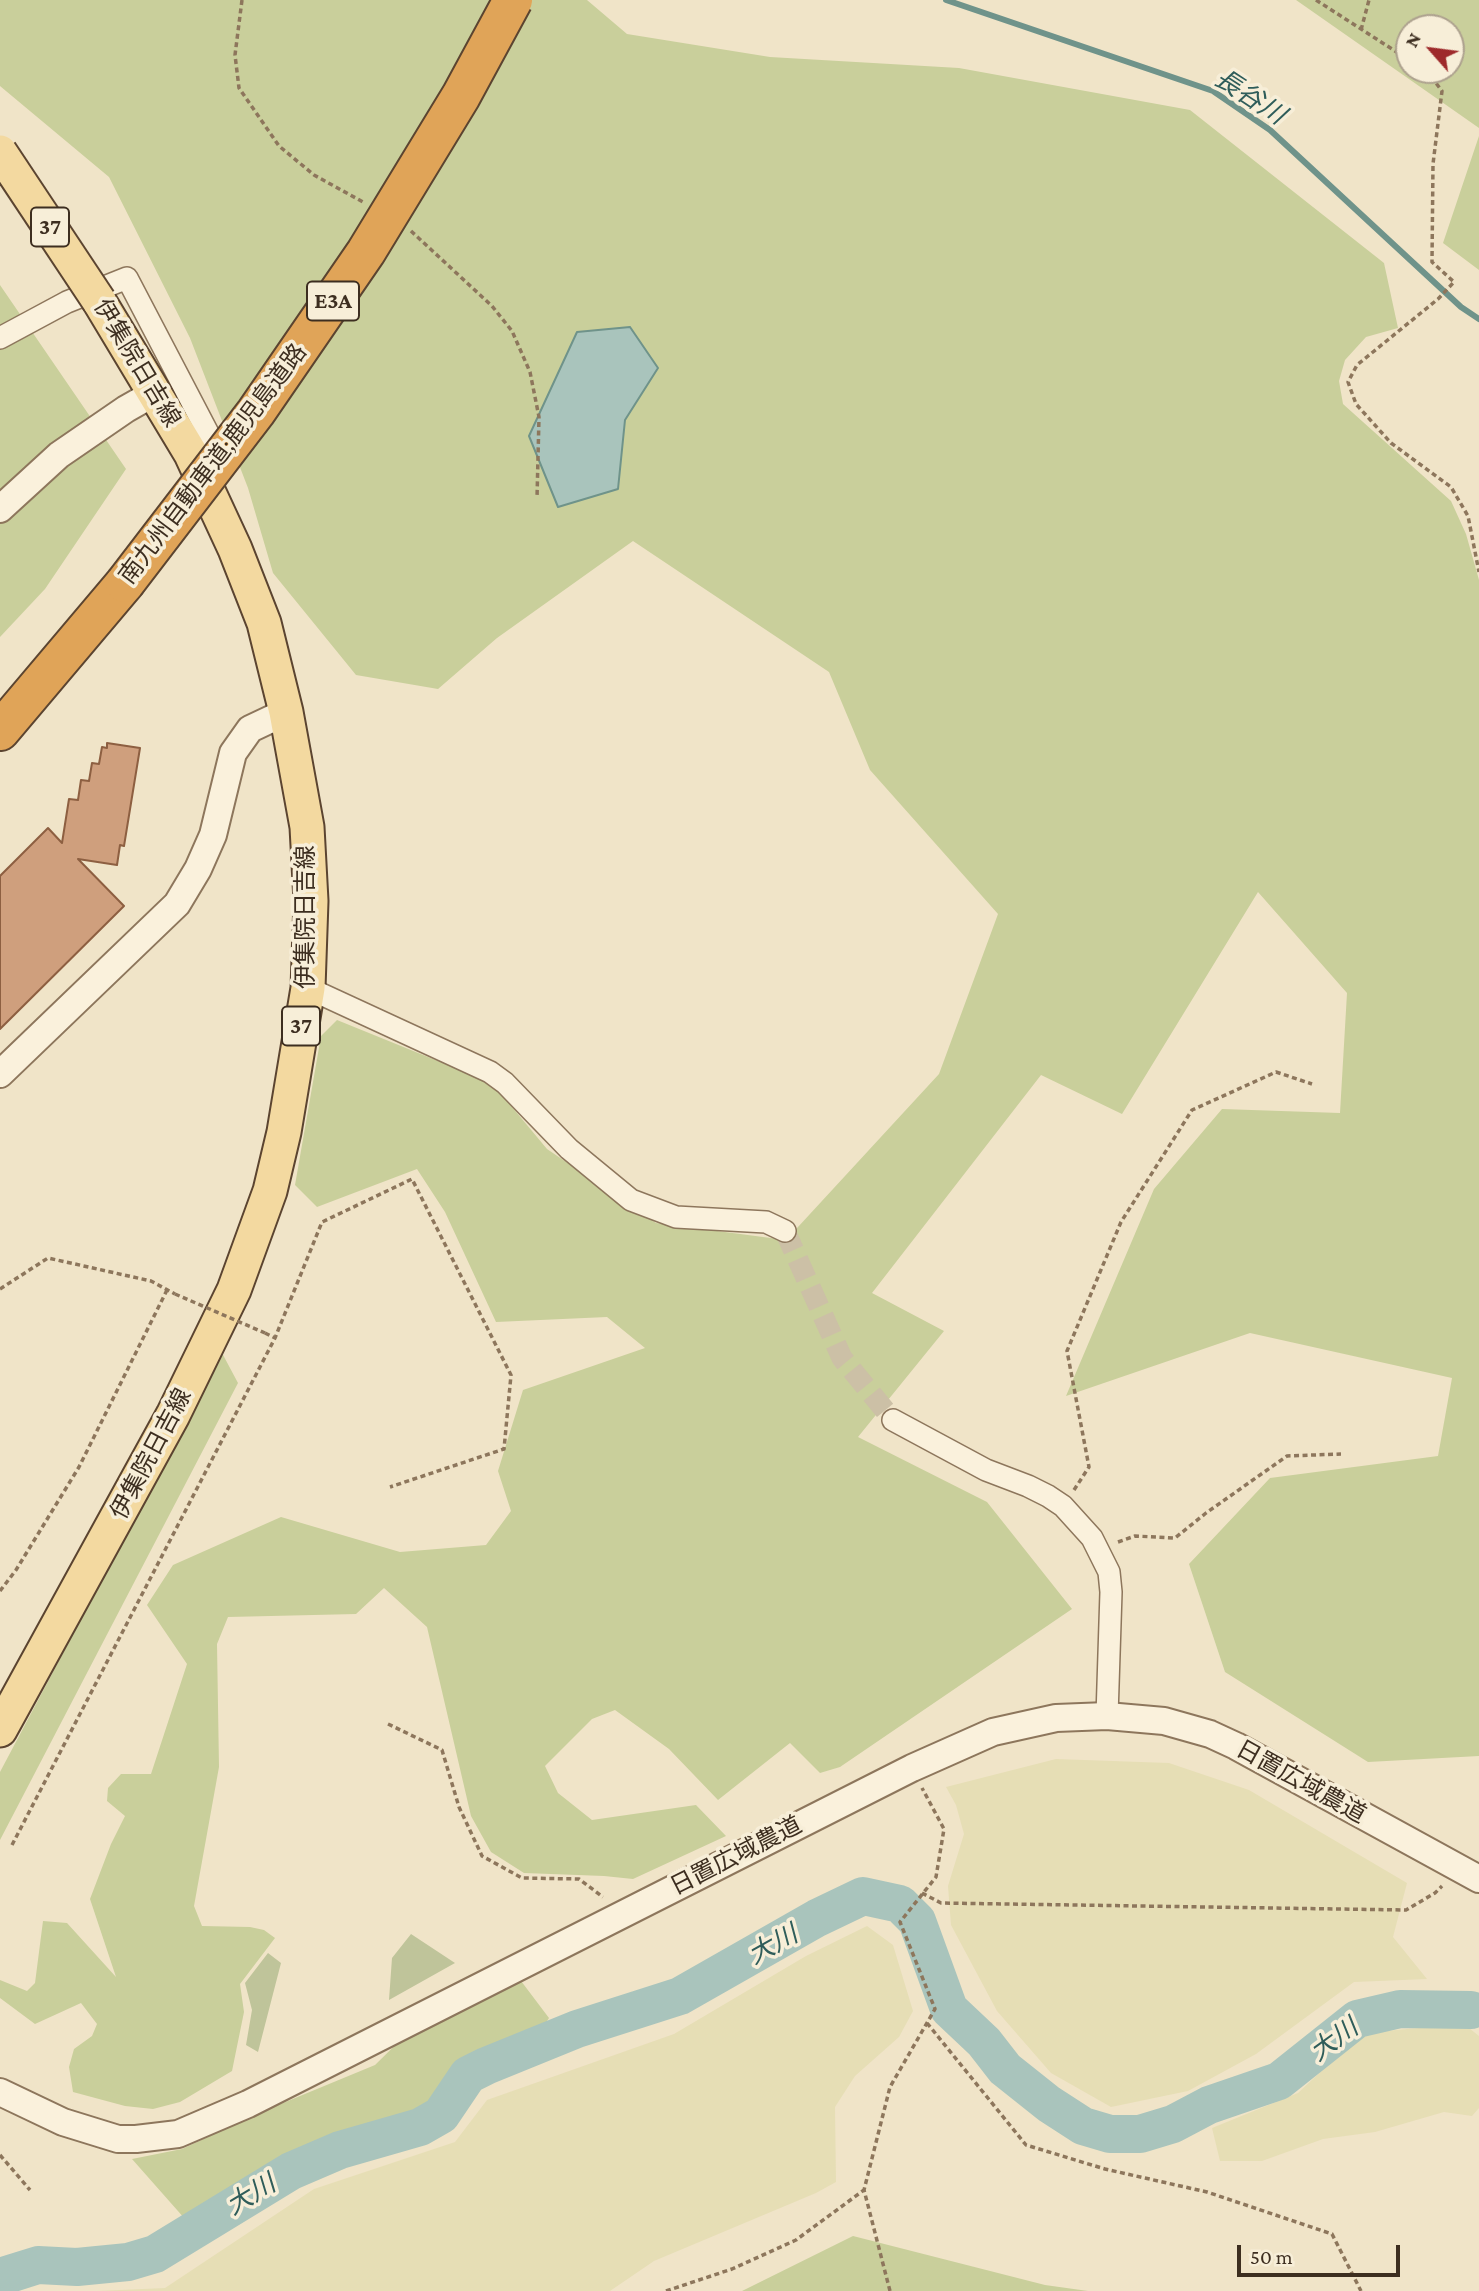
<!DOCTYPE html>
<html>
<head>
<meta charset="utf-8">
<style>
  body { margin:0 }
  #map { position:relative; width:1479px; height:2291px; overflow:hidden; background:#f0e4c8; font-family:"Crimson Pro",serif }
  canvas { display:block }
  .north { position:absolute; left:1395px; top:14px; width:70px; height:70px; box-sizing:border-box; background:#f7eed8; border:2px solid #ada18e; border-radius:50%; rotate:298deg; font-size:19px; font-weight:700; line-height:28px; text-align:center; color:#3d2e20 }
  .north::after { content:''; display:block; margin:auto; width:24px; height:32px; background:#9e2a2b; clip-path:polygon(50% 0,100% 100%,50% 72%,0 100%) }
  .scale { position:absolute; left:1237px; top:2245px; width:163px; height:32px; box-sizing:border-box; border:4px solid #3d2e20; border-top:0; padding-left:9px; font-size:21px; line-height:24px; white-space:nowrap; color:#3d2e20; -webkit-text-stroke:5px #f7eed8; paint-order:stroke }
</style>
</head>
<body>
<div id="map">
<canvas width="1479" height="2291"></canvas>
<div class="north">N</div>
<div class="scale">50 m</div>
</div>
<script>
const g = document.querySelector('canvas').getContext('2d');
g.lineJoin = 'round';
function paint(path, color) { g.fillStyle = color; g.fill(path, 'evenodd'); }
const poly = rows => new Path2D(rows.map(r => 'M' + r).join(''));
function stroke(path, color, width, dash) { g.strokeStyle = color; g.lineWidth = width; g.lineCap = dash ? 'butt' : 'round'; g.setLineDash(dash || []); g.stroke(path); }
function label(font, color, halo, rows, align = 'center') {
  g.font = font + ' "Crimson Pro","Noto Sans JP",serif'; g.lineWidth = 7; g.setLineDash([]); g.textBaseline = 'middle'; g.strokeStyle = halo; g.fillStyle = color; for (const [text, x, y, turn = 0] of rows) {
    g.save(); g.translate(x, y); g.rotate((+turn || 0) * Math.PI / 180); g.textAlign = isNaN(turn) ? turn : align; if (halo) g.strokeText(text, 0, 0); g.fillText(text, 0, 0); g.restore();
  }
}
const farmland = poly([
  [1056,1759,1169,1763,1249,1790,1407,1883,1393,1937,1427,1979,1354,1982,1256,2054,1188,2091,1111,2107,1051,2073,997,2011,951,1925,948,1886,964,1834,956,1805,946,1787],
  [867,1926,893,1945,913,2011,899,2037,855,2076,835,2107,836,2182,816,2193,654,2261,610,2291,97,2291,165,2288,314,2189,455,2142,487,2100,674,2034,806,1956],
  [1464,2024,1479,2036,1479,2108,1472,2116,1444,2112,1375,2132,1323,2139,1262,2161,1220,2161,1212,2128,1298,2093,1362,2033]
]);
const green = poly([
  [0,0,587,0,627,34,770,57,959,68,1190,110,1384,263,1398,328,1366,337,1345,360,1339,381,1343,404,1451,501,1466,534,1479,580,1479,1756,1368,1762,1225,1672,1189,1564,1270,1478,1438,1456,1452,1378,1250,1333,1066,1396,1154,1189,1222,1109,1340,1113,1347,993,1258,892,1122,1114,1041,1075,872,1293,944,1331,858,1437,987,1502,1072,1609,840,1767,820,1773,790,1743,718,1800,669,1749,615,1710,592,1719,545,1766,558,1793,592,1820,696,1805,726,1836,633,1879,604,1876,524,1873,491,1852,471,1816,427,1627,384,1588,356,1614,228,1617,217,1644,219,1767,194,1906,202,1926,250,1927,264,1930,275,1938,240,1984,244,2012,232,2071,180,2102,153,2109,125,2106,73,2092,69,2067,74,2049,92,2036,97,2024,81,2003,35,2024,0,1998,0,1980,27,1991,35,1983,43,1921,67,1923,116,1977,90,1899,111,1844,125,1816,107,1801,108,1788,121,1774,151,1774,187,1664,147,1605,173,1565,281,1517,400,1552,486,1545,511,1511,498,1471,523,1390,645,1348,607,1317,496,1322,445,1212,417,1169,317,1207,295,1185,321,1036,337,1020,492,1083,547,1149,656,1223,786,1240,939,1074,998,914,870,770,829,672,633,541,497,638,438,689,356,675,273,573,248,488,190,338,109,177,0,86],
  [1296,0,1479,0,1479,128],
  [1409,28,1451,28,1451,70,1409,70],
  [1479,136,1479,270,1443,243],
  [0,285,126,469,45,589,0,637],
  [222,1353,238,1383,0,1840,0,1772],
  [515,1973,549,2018,542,2029,451,2074,411,2121,277,2165,185,2219,132,2159,182,2149,271,2108,375,2065,432,2009],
  [853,2236,1045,2285,1088,2291,742,2291]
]);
const cemetery = poly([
  [411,1934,455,1963,389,2000,392,1958],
  [268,1953,281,1963,258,2052,246,2045,252,2010,245,1983]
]);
const water = poly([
  [630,327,658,368,625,420,618,489,558,507,529,436,577,332,630,327]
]);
const stream = poly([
  [946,0,1213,91,1270,130,1461,307,1479,319]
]);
const river = poly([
  [0,2277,38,2265,77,2267,128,2262,155,2254,291,2171,340,2150,420,2127,441,2115,468,2075,486,2066,577,2029,680,1996,817,1918,863,1896,900,1904,917,1921,949,2009,984,2042,1005,2069,1049,2104,1083,2126,1110,2134,1140,2134,1173,2124,1209,2105,1279,2081,1357,2019,1400,2009,1471,2010]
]);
const building = poly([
  [107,743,140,748,124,846,120,845,117,865,78,859,124,906,0,1029,0,876,48,828,62,843,69,799,78,800,81,780,89,781,92,763,99,764,102,747,107,748,107,743]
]);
const minorTunnel = poly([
  [785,1231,842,1358,893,1420]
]);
const path = poly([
  [242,0,235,55,239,88,279,146,314,175,363,202],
  [1316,0,1409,60],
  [1361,30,1369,0],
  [1426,70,1442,91,1433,164,1432,262,1454,282,1438,299,1357,365,1348,382,1356,404,1391,443,1451,487,1468,516,1479,572],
  [411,231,492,306,512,331,530,372,539,417,537,498],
  [0,1289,48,1258,151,1281,175,1294],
  [265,1333,275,1338],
  [1074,1490,1089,1467,1067,1351,1121,1222,1192,1110,1276,1072,1312,1084],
  [1118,1542,1135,1536,1175,1538,1206,1513,1287,1456,1341,1454],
  [0,1591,16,1570,79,1467,167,1290],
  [388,1724,442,1750,459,1807,482,1856,522,1878,579,1879,603,1897],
  [12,1845,275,1338,322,1222,412,1179,511,1375,504,1449,390,1487],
  [922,1893,941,1903,1406,1910,1435,1893,1442,1886],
  [927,2023,1026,2145,1105,2169,1207,2192,1332,2234,1361,2291],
  [0,2155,30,2190],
  [666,2291,732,2269,796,2240,864,2190],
  [890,2291,864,2190,890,2087,935,2009,900,1922,936,1877,944,1829,922,1788]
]);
const minor = poly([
  [0,338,67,302,127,278,208,433,191,454],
  [308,988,490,1072,505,1083,569,1149,631,1200,676,1217,766,1222,785,1231],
  [893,1420,986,1470,1028,1486,1048,1496,1063,1506,1092,1538,1109,1572,1111,1592,1107,1716]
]);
const tertiary = poly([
  [0,509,59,455,126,409,156,392],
  [0,1074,177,904,198,869,213,835,233,753,250,729,286,712],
  [0,2092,63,2122,118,2139,136,2139,178,2134,248,2104,912,1768,993,1732,1056,1718,1107,1716,1164,1721,1210,1734,1236,1746,1479,1879]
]);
const primary = poly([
  [0,1730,173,1415,234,1290,270,1191,284,1132,308,988,311,901,307,827,286,712,264,623,235,549,191,454,99,301]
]);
const motorway = poly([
  [0,731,125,583]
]);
const pathBridge = poly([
  [175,1294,265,1333]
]);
const primaryBridge = poly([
  [0,152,99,301]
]);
const motorwayBridge = poly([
  [125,583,256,412,366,252,461,96,513,0]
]);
const shields = [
  [50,227,38],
  [333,301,52],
  [301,1026,38]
];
const shieldNames = [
  ["37",50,227],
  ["E3A",333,301],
  ["37",301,1026]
];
const streetNames = [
  ["伊集院日吉線",137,363,59],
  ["南九州自動車道;鹿児島道路",213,464,-53],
  ["伊集院日吉線",306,917,-90],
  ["伊集院日吉線",151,1454,-62],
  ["日置広域農道",1301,1782,29],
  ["日置広域農道",736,1856,-27]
];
const waterNames = [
  ["長谷川",1250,97,33],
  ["大川",773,1945,-29],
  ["大川",1334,2040,-36],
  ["大川",251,2195,-31]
];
paint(farmland, '#e6deb5');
paint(green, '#c9cf9b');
paint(cemetery, '#bfc49a');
paint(water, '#a9c4bc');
stroke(water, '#6f938a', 2);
stroke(stream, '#6f938a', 6);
stroke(river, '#a9c4bc', 38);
paint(building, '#cf9f7d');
stroke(building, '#8d5f41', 2);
stroke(minorTunnel, '#ccc0a6', 21, [21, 10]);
stroke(minor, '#8d765c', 24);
stroke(tertiary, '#8d765c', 30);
stroke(primary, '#5b4430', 37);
stroke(motorway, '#5b4430', 42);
stroke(path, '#8d765c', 3.5, [5, 3.5]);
stroke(minor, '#faf1dc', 21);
stroke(tertiary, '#faf1dc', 26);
stroke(primary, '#f3d9a0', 33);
stroke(motorway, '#e0a458', 38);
stroke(primaryBridge, '#5b4430', 37, []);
stroke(motorwayBridge, '#5b4430', 42, []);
stroke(pathBridge, '#8d765c', 3.5, [5, 3.5]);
stroke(primaryBridge, '#f3d9a0', 33);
stroke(motorwayBridge, '#e0a458', 38);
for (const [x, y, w] of shields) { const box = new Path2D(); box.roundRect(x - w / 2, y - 19.5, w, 39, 5); g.fillStyle = '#f7eed8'; g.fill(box); stroke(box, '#3d2e20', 2); }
label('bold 23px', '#3d2e20', null, shieldNames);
label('24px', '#3d2e20', '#f7eed8', streetNames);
label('italic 26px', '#2f5d5a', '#f7eed8', waterNames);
</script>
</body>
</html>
